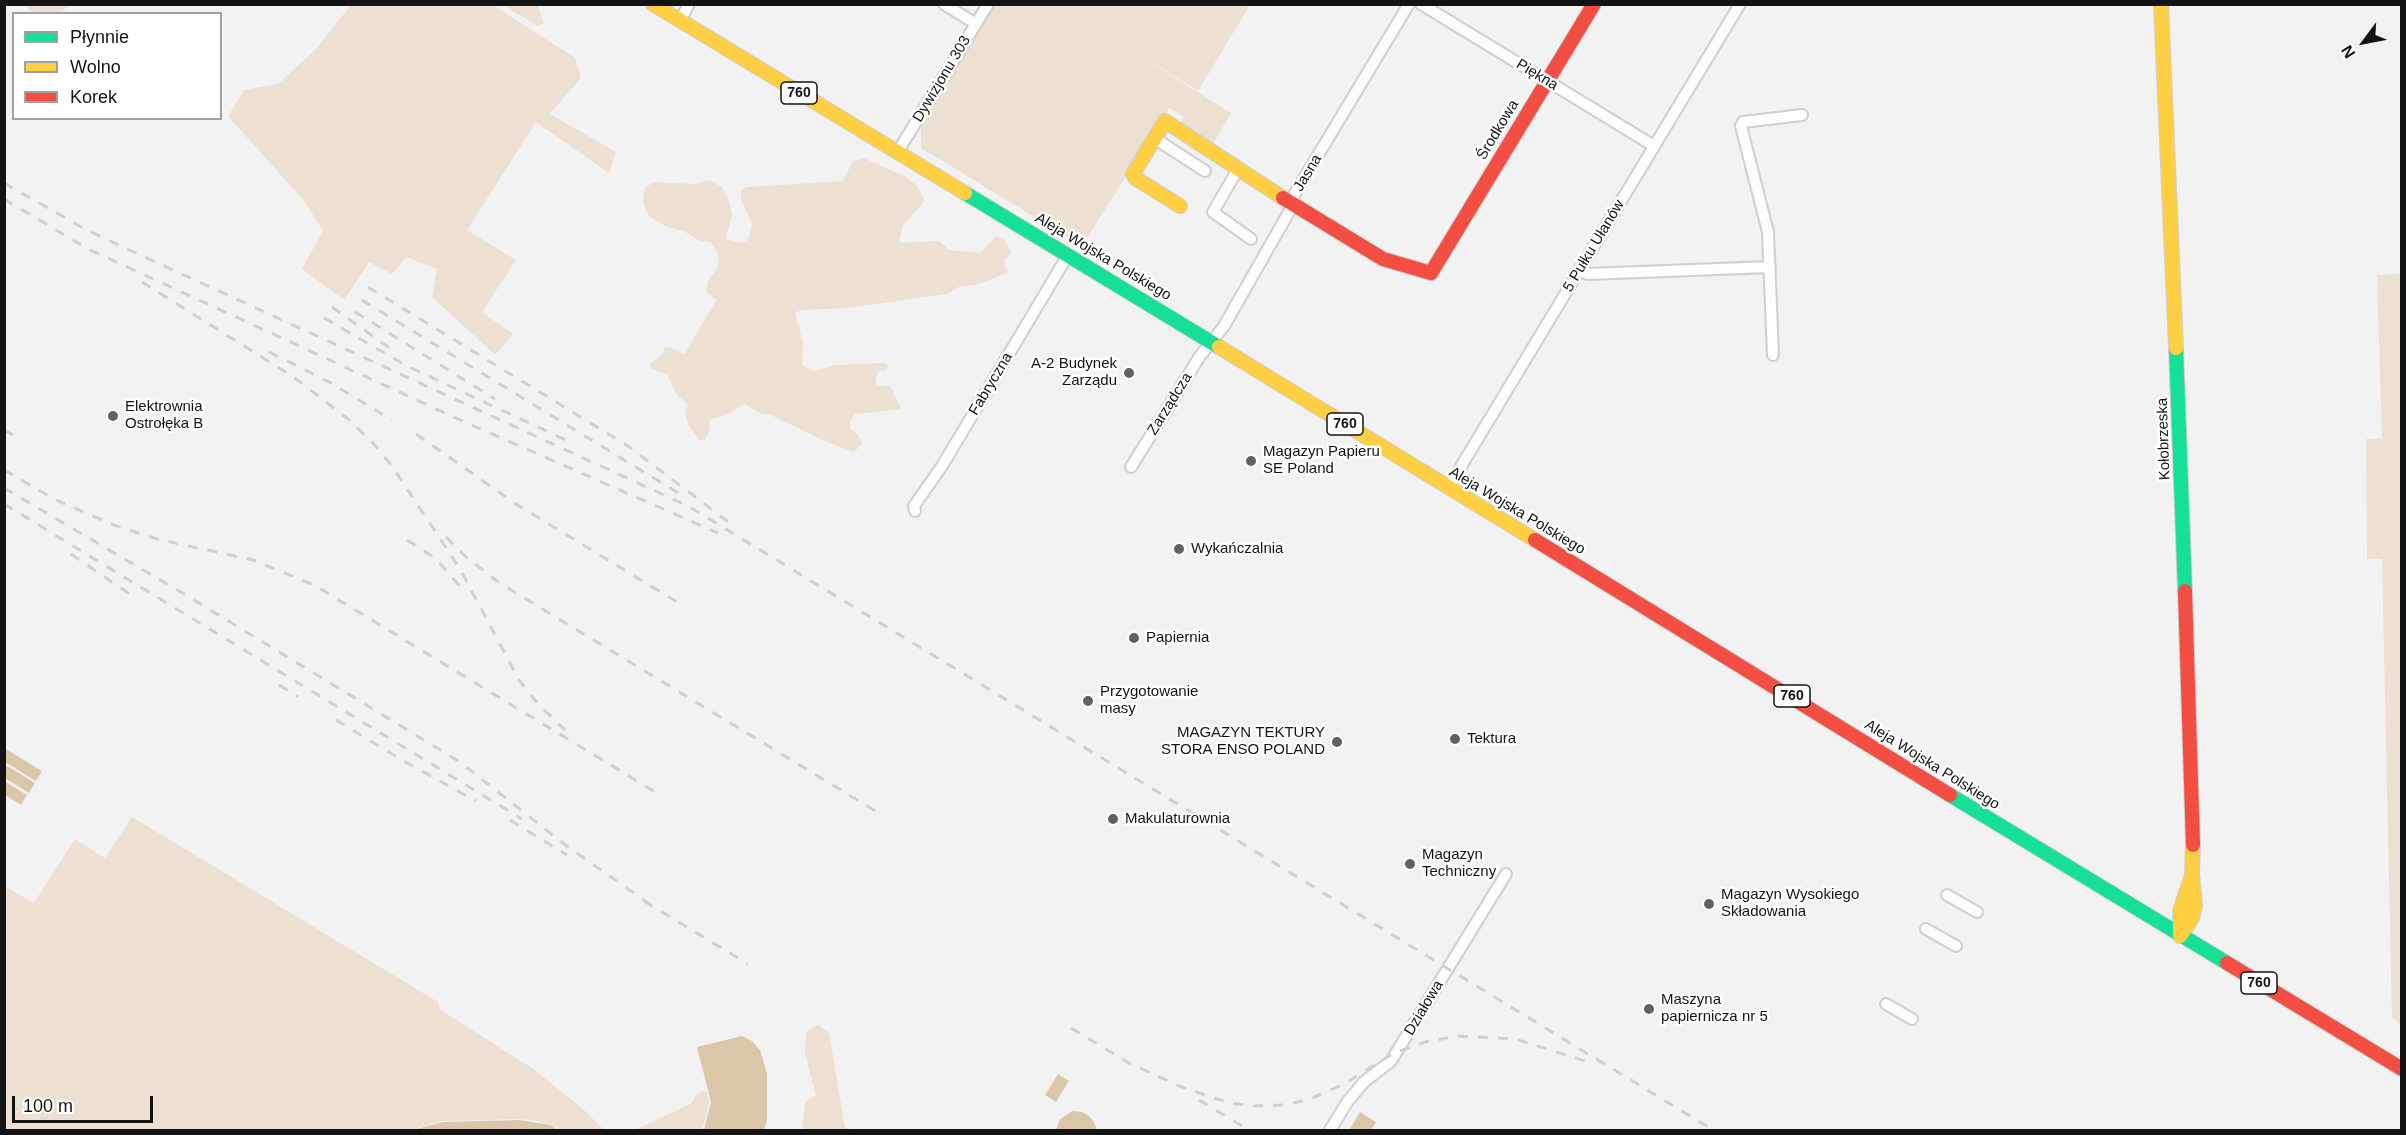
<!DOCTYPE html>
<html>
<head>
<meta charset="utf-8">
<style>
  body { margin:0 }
  #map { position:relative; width:2406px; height:1135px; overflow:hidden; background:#f2f2f3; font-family:Helvetica,sans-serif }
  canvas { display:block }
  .frame { position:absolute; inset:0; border:6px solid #131314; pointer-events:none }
  .legend { position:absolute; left:12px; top:12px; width:210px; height:108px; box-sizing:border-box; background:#fff; border:2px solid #a1a1a1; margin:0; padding:8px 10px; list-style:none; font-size:18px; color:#131314 }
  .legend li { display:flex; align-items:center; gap:12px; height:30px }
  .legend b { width:30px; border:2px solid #a1a1a1 }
  .north { position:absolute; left:2334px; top:12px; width:60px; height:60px; -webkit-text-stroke:4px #fff; paint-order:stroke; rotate:238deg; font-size:16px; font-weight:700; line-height:24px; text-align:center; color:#131314 }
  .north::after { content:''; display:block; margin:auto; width:21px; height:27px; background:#131314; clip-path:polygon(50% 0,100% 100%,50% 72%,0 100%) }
  .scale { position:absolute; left:12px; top:1096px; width:141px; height:27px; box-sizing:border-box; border:3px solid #131314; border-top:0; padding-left:8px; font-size:18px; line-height:21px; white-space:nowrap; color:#131314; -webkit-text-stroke:4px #fff; paint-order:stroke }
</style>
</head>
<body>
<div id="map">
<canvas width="2406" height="1135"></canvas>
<div class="frame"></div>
<ul class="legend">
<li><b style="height:8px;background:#16e098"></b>Płynnie</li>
<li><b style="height:8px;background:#ffcf43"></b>Wolno</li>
<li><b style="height:8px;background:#f24e42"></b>Korek</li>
</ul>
<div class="north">N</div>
<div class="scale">100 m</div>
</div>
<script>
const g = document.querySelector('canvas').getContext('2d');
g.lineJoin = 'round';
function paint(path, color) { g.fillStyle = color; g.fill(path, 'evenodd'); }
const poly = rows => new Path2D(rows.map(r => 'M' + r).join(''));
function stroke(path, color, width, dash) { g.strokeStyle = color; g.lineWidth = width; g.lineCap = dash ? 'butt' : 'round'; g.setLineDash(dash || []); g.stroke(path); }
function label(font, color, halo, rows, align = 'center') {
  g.font = font + ' Helvetica,sans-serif'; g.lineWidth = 5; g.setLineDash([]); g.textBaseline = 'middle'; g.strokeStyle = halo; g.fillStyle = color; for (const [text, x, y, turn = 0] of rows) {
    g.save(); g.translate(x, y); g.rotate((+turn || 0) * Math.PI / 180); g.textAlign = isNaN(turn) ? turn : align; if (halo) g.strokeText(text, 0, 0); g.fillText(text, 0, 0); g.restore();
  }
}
const green = poly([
  [26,5,70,5,59,14,37,13,30,11],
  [351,5,493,5,575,58,581,78,550,114,616,152,609,173,536,122,467,230,516,260,482,312,513,334,495,355,432,297,437,269,406,257,392,274,369,262,344,300,302,269,323,231,305,202,228,116,244,90,278,84,316,49],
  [503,5,537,5,544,23,538,26],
  [992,5,1250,5,1198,91,1104,33,1231,113,1211,147,1179,126,1184,117,1169,108,1082,246,921,148,921,124],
  [864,158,906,177,918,187,923,197,924,202,903,225,899,241,900,243,939,241,949,250,980,253,996,236,1004,239,1012,253,1004,260,1007,273,979,284,959,287,946,294,848,308,801,310,795,313,803,343,802,366,814,371,836,365,883,363,888,365,886,370,880,371,875,378,877,385,889,386,892,389,901,409,855,414,850,421,850,429,859,436,862,444,854,452,824,441,771,415,762,414,744,404,726,415,709,420,710,431,705,440,699,440,688,424,685,413,688,405,676,394,667,374,651,369,650,364,663,354,664,348,669,347,684,354,717,300,706,291,708,280,716,271,719,259,716,249,710,242,700,241,684,231,665,226,649,216,643,202,644,189,653,182,696,184,706,180,714,182,722,187,729,201,732,215,726,239,741,243,748,240,752,223,741,200,741,190,747,187,843,181,853,161],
  [2401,274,2402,274,2401,1024,2392,1018,2382,559,2367,559,2366,439,2382,438,2377,275],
  [132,817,438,1002,439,1009,532,1068,583,1109,604,1130,559,1130,552,1125,538,1121,519,1119,442,1121,410,1130,5,1130,5,886,34,903,75,839,105,858],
  [818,1025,829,1033,845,1127,851,1130,802,1130,805,1102,816,1095,805,1054,806,1032],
  [702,1091,707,1092,709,1104,702,1130,635,1130,692,1103,696,1095]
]);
const water = poly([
  [4,748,42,771,36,781,5,762],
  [4,764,35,783,29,793,5,778],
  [4,781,27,795,21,805,5,795],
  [742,1036,752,1041,760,1050,767,1074,767,1119,764,1130,704,1130,711,1102,697,1047],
  [1058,1074,1069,1081,1056,1102,1045,1095],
  [1073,1111,1082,1112,1089,1116,1094,1122,1097,1130,1056,1130,1060,1119],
  [1360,1112,1376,1122,1371,1130,1350,1129],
  [519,1120,551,1125,557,1130,412,1130,443,1122]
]);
const street = poly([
  [944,4,976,24],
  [1421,4,1654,146],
  [680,21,689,4],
  [1154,138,1205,171],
  [897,153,988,4],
  [1238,169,1213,212,1251,239],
  [1579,271,1588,274,1770,267],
  [1773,355,1768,232,1741,126,1743,122,1802,115],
  [1131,467,1200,356,1224,326,1293,205,1294,195,1409,4],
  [1448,488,1740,4],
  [915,511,914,506,942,466,1068,255],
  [1947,895,1977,912],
  [1926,929,1956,946],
  [1886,1004,1912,1019],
  [1330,1130,1348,1101,1364,1082,1391,1061,1506,874]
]);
const fast = poly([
  [965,193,1219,347],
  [2176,348,2185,591],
  [1950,795,2227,963]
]);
const slow = poly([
  [653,4,965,193],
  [2161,4,2176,348],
  [1180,206,1135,178,1133,174,1165,121,1283,198],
  [1219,347,1535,540],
  [2180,935,2180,911,2191,878],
  [2180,936,2192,918,2195,906,2192,873,2193,845]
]);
const jam = poly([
  [1283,198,1383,259,1431,273,1594,4],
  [1535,540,1950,795],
  [2185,591,2193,845],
  [2227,963,2402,1069]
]);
const rail = poly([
  [4,183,85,229,125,248,688,506,1713,1130],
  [4,199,88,249,458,419,718,533],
  [142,282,295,378,348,419,374,444,392,466,460,569,519,680,538,704,565,730],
  [368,287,628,446,735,527],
  [362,300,680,494],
  [332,307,395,352],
  [355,312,495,399],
  [324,318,407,366,568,441],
  [269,352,329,382,392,420],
  [4,430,16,437],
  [416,434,516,504,677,602],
  [4,470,56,500,114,525,157,539,253,560,314,585,660,795],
  [4,488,184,594,460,762,564,844,651,905],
  [4,504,522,819],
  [446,537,465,556,498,582,882,815],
  [407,540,435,558,465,592],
  [71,554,134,597],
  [279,685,298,697],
  [336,720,402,760,476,801],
  [510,820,567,855],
  [644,901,748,964],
  [1071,1028,1129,1063,1179,1086,1229,1103,1255,1106,1285,1105,1310,1099,1344,1084,1394,1053,1425,1042,1459,1036,1515,1039,1588,1062],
  [1199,1100,1249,1130]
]);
const markers = [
  [1129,373,6,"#616162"],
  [113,416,6,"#616162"],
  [1251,461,6,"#616162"],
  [1179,549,6,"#616162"],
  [1134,638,6,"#616162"],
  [1088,701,6,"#616162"],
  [1455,739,6,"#616162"],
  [1337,742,6,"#616162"],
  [1113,819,6,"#616162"],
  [1410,864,6,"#616162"],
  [1709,904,6,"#616162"],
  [1649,1009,6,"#616162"]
];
const shields = [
  [799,93,36],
  [1345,424,36],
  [1792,696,36],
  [2259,983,36]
];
const shieldNames = [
  ["760",799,93],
  ["760",1345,424],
  ["760",1792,696],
  ["760",2259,983]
];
const streetNames = [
  ["Piękna",1537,75,31],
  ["Dywizjonu 303",942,79,-59],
  ["Środkowa",1498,130,-59],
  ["Jasna",1308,173,-59],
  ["5 Pułku Ułanów",1594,246,-59],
  ["Aleja Wojska Polskiego",1103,257,31],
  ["Fabryczna",991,384,-59],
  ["Zarządcza",1170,404,-58],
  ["Kołobrzeska",2164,439,-92],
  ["Aleja Wojska Polskiego",1517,511,31],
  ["Aleja Wojska Polskiego",1932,765,32],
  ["Działowa",1424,1008,-59]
];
const poiNames = [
  ["A-2 Budynek",1117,364,"right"],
  ["Zarządu",1117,381,"right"],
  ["Elektrownia",125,407],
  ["Ostrołęka B",125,424],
  ["Magazyn Papieru",1263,452],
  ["SE Poland",1263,469],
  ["Wykańczalnia",1191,549],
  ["Papiernia",1146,638],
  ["Przygotowanie",1100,692],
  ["masy",1100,709],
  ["MAGAZYN TEKTURY",1325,733,"right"],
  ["STORA ENSO POLAND",1325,750,"right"],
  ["Tektura",1467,739],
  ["Makulaturownia",1125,819],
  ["Magazyn",1422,855],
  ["Techniczny",1422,872],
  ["Magazyn Wysokiego",1721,895],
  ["Składowania",1721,912],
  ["Maszyna",1661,1000],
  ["papiernicza nr 5",1661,1017]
];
paint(green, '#ebe0d1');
paint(water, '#dac7aa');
stroke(street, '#cfcfd0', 14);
stroke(fast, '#cfcfd0', 16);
stroke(slow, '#cfcfd0', 16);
stroke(jam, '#cfcfd0', 16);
stroke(street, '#fdfdfd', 10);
stroke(fast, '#16e098', 14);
stroke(slow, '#ffcf43', 14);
stroke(jam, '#f24e42', 14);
stroke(rail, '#d0d0d1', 3, [10, 10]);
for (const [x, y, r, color] of markers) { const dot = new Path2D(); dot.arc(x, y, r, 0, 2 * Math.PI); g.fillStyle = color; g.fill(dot); stroke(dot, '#fff', 2); }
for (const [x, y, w] of shields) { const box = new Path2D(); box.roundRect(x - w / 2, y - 11, w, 22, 4.5); g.fillStyle = '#fff'; g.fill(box); stroke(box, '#131314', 1.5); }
label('bold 14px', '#131314', null, shieldNames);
label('15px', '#131314', '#fff', streetNames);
label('15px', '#131314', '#fff', poiNames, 'left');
</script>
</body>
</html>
